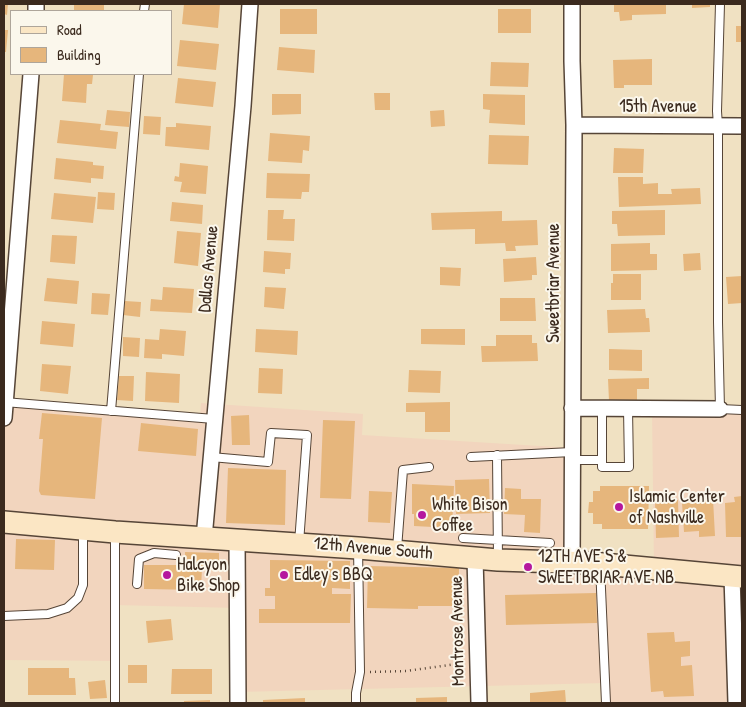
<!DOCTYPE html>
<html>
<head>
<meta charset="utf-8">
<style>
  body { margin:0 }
  #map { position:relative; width:746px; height:707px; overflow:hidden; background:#f0e1c2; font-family:"Patrick Hand",sans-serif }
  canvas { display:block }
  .frame { position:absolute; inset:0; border:5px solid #3b2a1e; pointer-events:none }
  .legend { position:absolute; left:10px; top:10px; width:162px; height:65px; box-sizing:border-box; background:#fbf7ec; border:1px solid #aea59a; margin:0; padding:6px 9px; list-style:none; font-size:15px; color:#3b2a1e }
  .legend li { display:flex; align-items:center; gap:10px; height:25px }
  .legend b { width:25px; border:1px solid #aea59a }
</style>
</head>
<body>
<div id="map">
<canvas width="746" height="707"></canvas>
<div class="frame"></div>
<ul class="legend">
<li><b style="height:6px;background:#fbe6c4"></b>Road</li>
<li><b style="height:14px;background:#e6b67c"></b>Building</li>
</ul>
</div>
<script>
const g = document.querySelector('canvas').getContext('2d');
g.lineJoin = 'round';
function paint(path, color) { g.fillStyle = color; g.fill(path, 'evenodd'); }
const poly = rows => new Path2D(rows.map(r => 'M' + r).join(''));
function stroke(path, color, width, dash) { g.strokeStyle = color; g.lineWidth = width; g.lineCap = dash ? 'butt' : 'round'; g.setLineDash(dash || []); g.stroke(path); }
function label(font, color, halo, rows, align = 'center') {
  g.font = font + ' "Patrick Hand",sans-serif'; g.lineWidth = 4; g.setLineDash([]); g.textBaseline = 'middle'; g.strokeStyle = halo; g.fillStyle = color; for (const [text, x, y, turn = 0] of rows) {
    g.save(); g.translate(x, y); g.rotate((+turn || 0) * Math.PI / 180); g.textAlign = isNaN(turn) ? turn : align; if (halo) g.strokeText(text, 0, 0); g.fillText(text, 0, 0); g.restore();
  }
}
const built = poly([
  [4,402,200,417,201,403,363,414,362,435,572,448,572,562,654,568,652,409,742,410,742,684,736,703,606,703,605,683,238,692,237,608,115,605,115,661,4,660]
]);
const building = poly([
  [4,4,8,4,7,15,4,14],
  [74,4,104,4,104,11,74,10],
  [184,4,220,4,218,28,182,24],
  [614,4,666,4,666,14,632,15,632,20,620,21,619,12,614,12],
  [692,4,710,4,710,7,692,8],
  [280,9,317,9,317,34,280,34],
  [498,9,531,9,531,33,498,33],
  [736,26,742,26,742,42,736,42],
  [4,30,8,30,6,52,4,52],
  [180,40,219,44,216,70,177,66],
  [279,47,315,50,314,73,277,70],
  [652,59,652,85,624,85,624,88,614,88,613,60],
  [491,62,529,63,528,87,490,86],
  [64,74,93,75,92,84,87,84,86,103,62,101],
  [178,78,216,82,213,107,175,103],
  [374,93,390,93,390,110,375,110],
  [272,94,301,94,301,114,272,115],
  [483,94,525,95,525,125,489,123,490,110,483,109],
  [107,110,130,112,129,127,105,125],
  [444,110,445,126,431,127,430,111],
  [144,116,161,117,160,135,143,134],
  [60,120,101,124,100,130,118,132,116,149,57,143],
  [176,123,211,126,209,150,165,146,166,127,176,127],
  [270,133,310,136,309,151,303,150,302,163,268,161],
  [489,135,529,136,528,165,488,164],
  [614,148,644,149,643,173,613,173],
  [56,158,93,162,93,165,104,166,103,179,91,178,91,183,54,179],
  [180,163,208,166,206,194,180,192,182,182,174,181,175,176,179,177],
  [267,173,310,174,309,192,302,192,301,199,266,198],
  [618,177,643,177,643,184,658,183,658,194,672,194,671,189,700,188,701,204,619,207],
  [98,192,115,193,114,210,97,209],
  [54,193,96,197,93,223,51,219],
  [172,202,203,205,202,224,170,221],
  [268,210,284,210,283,219,295,219,294,241,267,240],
  [665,210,665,235,618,236,617,224,612,224,612,211],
  [502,211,502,221,537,220,538,245,515,246,516,251,506,251,505,243,475,244,475,229,432,230,431,213],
  [177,231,201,233,198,266,174,263],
  [52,235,77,236,75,264,50,262],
  [650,243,650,254,657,254,657,270,611,271,611,244],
  [264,251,291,253,290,269,285,269,285,274,263,272],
  [700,253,701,270,684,271,683,254],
  [536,257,537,275,532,275,532,280,504,282,503,259],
  [440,267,461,268,460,286,440,285],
  [613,274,641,274,641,300,611,300,611,283,613,283],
  [742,276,742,303,728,304,726,277],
  [47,278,79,281,77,304,44,301],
  [163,287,194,289,192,313,150,311,151,299,162,300],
  [265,287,286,288,284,309,264,307],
  [92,293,110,294,108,315,91,314],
  [500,298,535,298,536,321,500,321],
  [125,301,141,302,140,317,123,315],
  [645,309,646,318,649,318,650,332,608,333,607,310],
  [42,321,75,324,73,347,40,344],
  [160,329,186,331,184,356,162,354,162,359,144,358,145,339,159,340],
  [256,329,298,331,297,355,255,352],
  [421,329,465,329,465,345,421,344],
  [496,335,532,335,532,343,537,343,538,361,482,362,481,346,496,346],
  [123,337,140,338,139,357,123,356],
  [609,349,642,350,642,371,609,370],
  [42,364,71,366,68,394,40,391],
  [259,368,283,369,282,394,258,393],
  [409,370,441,371,440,393,408,392],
  [146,372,180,374,179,403,145,401],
  [119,376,134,376,133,401,117,400],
  [649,378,649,389,637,389,637,400,609,401,608,379],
  [450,402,450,432,425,432,425,412,406,412,406,403],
  [42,413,102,418,95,499,41,495,39,491,43,439,39,439],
  [249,415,250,445,232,445,231,416],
  [323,420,355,421,351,499,320,498],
  [141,423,198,429,196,456,138,451],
  [228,468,286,470,285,525,226,523],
  [489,479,490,513,456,514,455,480],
  [412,484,454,486,452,528,414,526,414,514,412,514],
  [600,486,649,486,648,529,602,529,602,524,593,524,593,513,588,513,589,502,593,502,593,491,600,491],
  [505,488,521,489,521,499,541,499,540,533,524,532,525,515,504,514],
  [369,491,392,492,390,523,368,522],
  [742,496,742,537,726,537,725,503,735,502,734,497],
  [713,499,715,536,699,537,699,531,684,532,682,503,696,503,696,500],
  [678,500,679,537,656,538,655,501],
  [16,539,55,540,54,570,15,569],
  [185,552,219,553,219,567,202,567,201,590,144,589,144,565,185,565],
  [270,560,350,561,350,589,332,588,332,594,351,594,350,623,259,623,259,609,275,609,275,596,265,596,265,588,270,588],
  [368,566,459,568,459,606,418,606,418,609,367,608],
  [596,593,597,623,506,625,505,595],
  [171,619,173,640,148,643,146,621],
  [674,632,675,642,690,641,690,656,681,657,681,666,692,665,694,696,664,697,663,691,651,692,647,633],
  [128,665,147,665,147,683,128,683],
  [28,668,69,668,69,678,75,678,76,695,28,695],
  [172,669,212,669,212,694,171,694],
  [105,680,107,698,90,699,88,682],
  [565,690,566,703,530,703,530,693],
  [447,697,447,703,416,703,416,698],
  [305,698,305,703,263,703,263,700],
  [210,700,210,703,184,703,184,701]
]);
const path = poly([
  [370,672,406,671,464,663]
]);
const lane = poly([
  [720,4,717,111,718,126,718,322,720,409,742,410],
  [144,11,145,4],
  [4,402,214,419],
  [602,408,602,467,629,467,628,409],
  [111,411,139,74],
  [497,455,498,558],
  [211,457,268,462,271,433,307,435,299,543],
  [471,457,572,452],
  [572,460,602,460],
  [115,534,115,703],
  [463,538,550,543],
  [397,549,403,470,429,467],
  [600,566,606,703],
  [137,584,139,559,154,553,176,555],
  [4,616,48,614,67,608,78,598,83,585,83,530],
  [356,703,356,693,360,672,358,548]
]);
const street = poly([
  [36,11,36,4],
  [574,125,742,126],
  [572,408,720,409],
  [4,418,31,74],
  [204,538,243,106,250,4],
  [237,539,238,703],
  [475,558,479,703],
  [572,562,574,125,572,61,572,4],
  [732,576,736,703]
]);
const secondary = poly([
  [4,522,115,532,358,548,498,560,592,563,742,577]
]);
const markers = [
  [619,507,5,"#b5179e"],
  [422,515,5,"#b5179e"],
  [528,567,5,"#b5179e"],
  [167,575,5,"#b5179e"],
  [284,575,5,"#b5179e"]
];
const streetNames = [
  ["15th Avenue",658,107],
  ["Dallas Avenue",209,269,-85],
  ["Sweetbriar Avenue",554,283,-90],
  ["12th Avenue South",373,549,5],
  ["Montrose Avenue",458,631,-91]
];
const poiNames = [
  ["Islamic Center",629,497],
  ["of Nashville",629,518],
  ["White Bison",432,505],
  ["Coffee",432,526],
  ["12TH AVE S &",538,557],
  ["SWEETBRIAR AVE NB",538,578],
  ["Halcyon",177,565],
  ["Bike Shop",177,586],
  ["Edley's BBQ",294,575]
];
paint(built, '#f2d5be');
paint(building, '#e6b67c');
stroke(lane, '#564537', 10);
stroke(street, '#564537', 18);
stroke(secondary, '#564537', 24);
stroke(path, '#564537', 2.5, [1, 4]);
stroke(lane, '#fff', 8);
stroke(street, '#fff', 15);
stroke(secondary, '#fbe6c4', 21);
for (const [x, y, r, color] of markers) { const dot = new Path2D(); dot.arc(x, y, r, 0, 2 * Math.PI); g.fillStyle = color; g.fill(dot); stroke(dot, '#fbf7ec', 2); }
label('18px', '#3b2a1e', '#fbf7ec', streetNames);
label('18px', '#3b2a1e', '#fbf7ec', poiNames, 'left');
</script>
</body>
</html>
